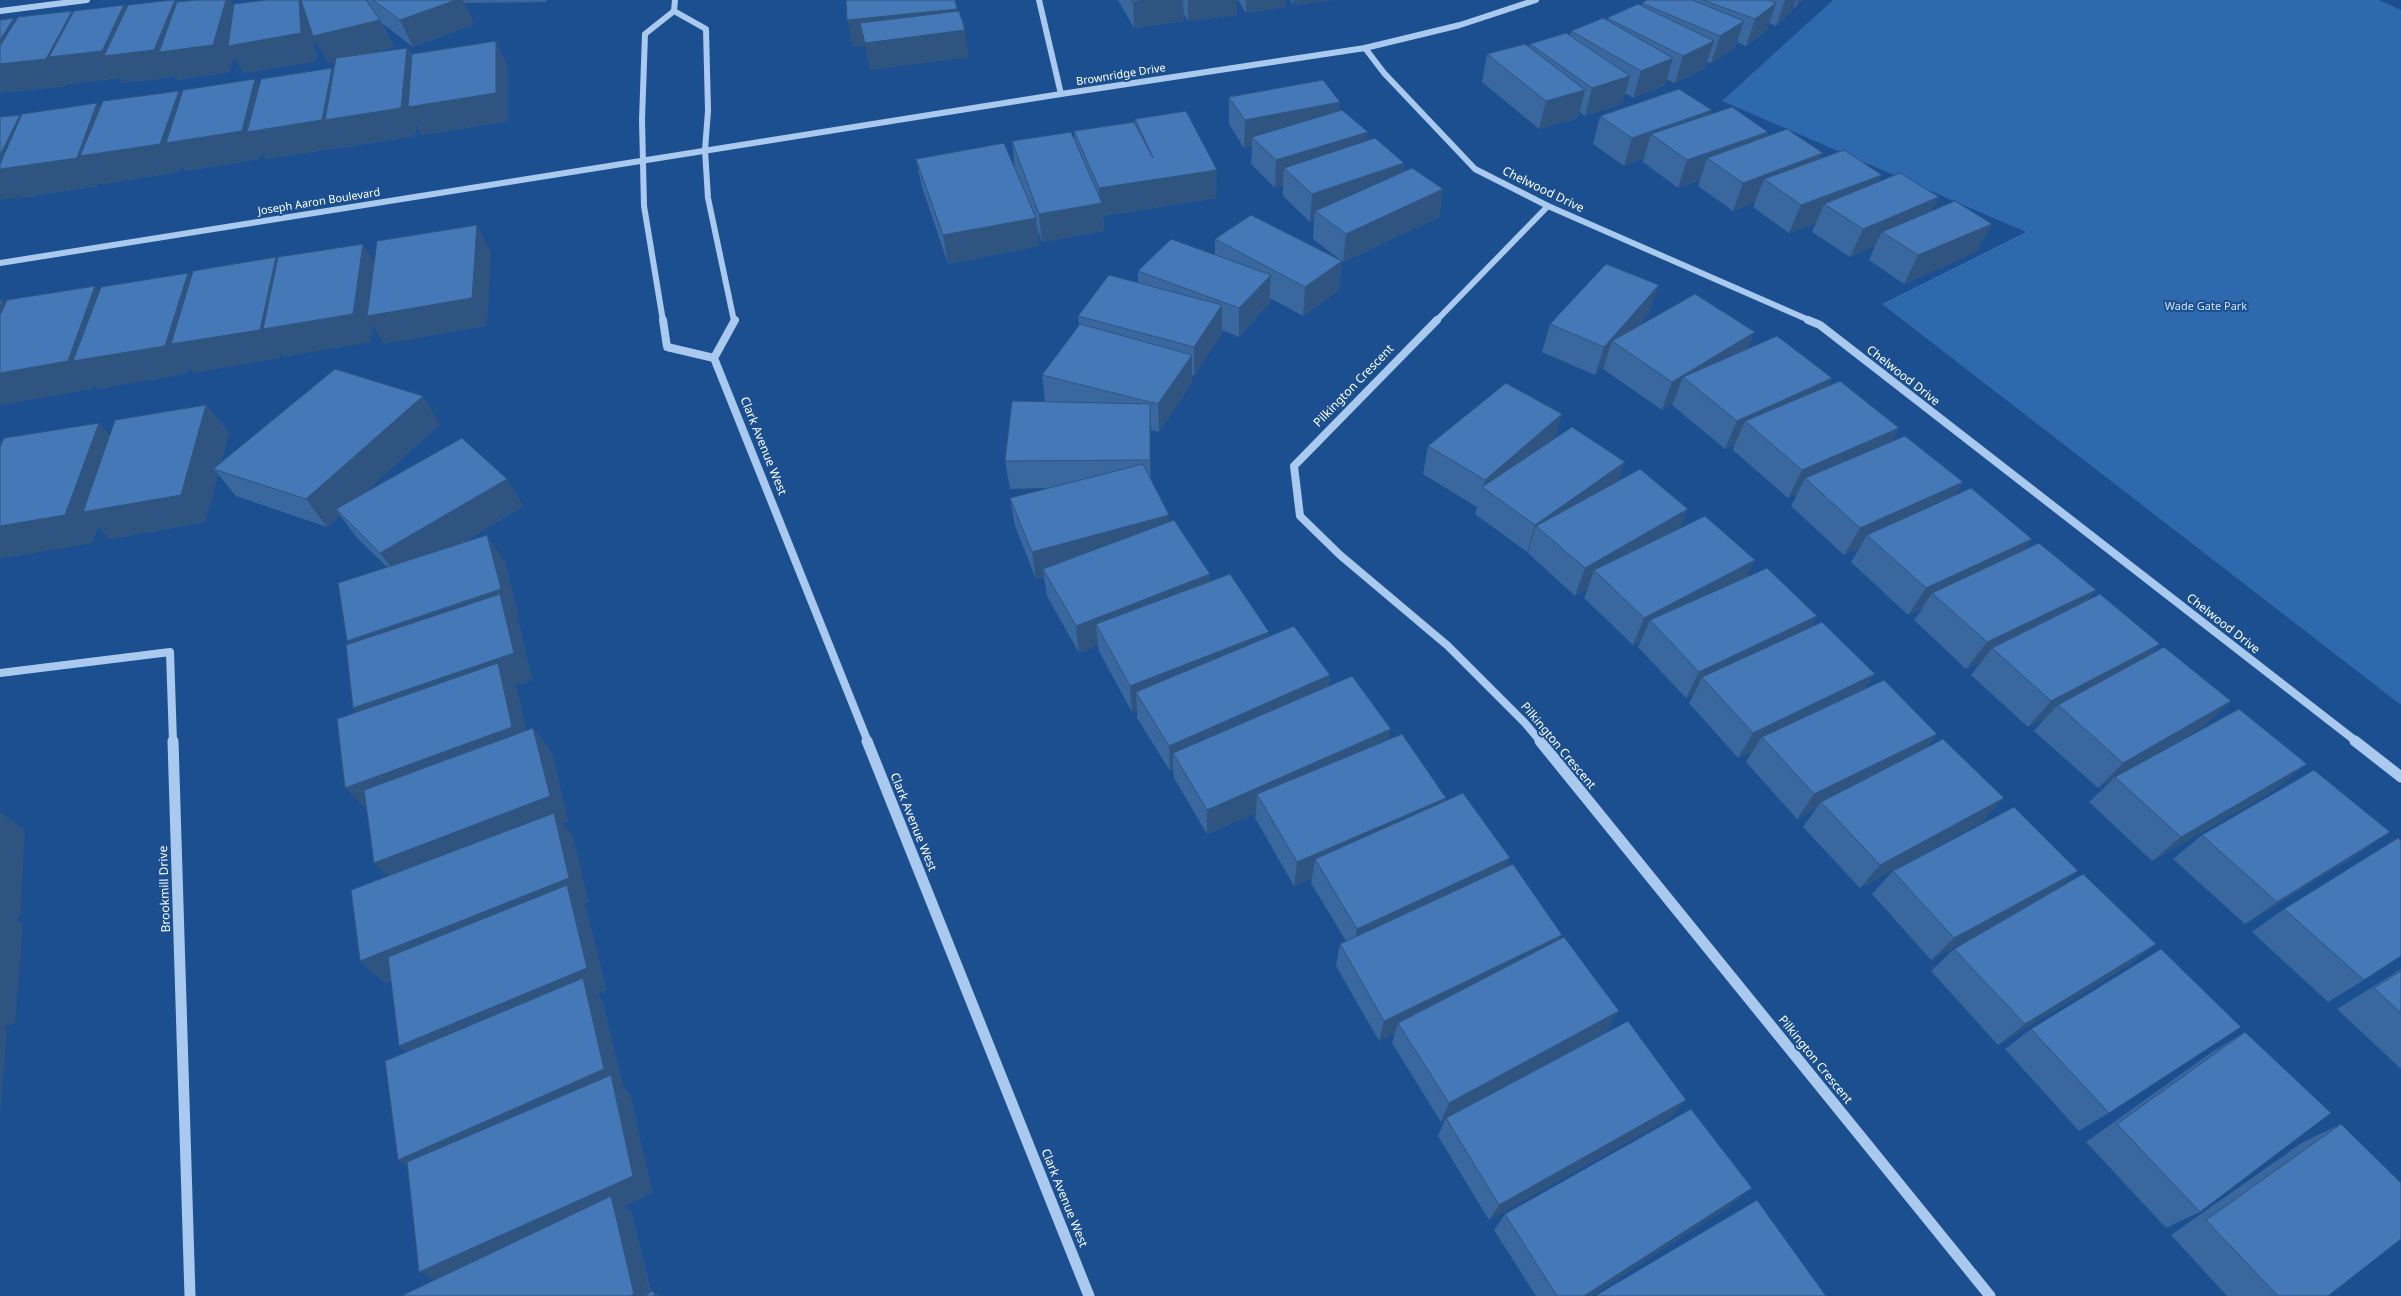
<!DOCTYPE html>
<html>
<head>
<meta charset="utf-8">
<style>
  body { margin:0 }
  canvas { display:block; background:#1b4f8f }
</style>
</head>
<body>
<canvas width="2401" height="1296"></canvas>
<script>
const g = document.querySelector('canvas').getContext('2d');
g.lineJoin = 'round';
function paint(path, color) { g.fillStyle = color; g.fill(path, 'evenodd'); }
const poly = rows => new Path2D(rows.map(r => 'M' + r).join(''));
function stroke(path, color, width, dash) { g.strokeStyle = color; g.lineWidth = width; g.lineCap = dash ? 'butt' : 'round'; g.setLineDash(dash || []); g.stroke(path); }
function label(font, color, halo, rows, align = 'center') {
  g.font = font + ' "Noto Sans",sans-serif'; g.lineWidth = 4; g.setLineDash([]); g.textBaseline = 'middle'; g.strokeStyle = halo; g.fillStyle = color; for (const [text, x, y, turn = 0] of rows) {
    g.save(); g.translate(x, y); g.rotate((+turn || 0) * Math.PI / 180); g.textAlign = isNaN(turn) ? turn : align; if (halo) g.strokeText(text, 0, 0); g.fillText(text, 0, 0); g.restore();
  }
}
const green = poly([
  [1833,0,2379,0,2401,10,2401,705,1882,304,2026,232,1722,101]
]);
const minorFar2 = poly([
  [1039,0,1061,94],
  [0,11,87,0],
  [674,11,706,29,708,111,705,150,708,198,734,321],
  [1365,48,1384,73,1475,169,1548,206,1811,321],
  [0,263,1061,94,1365,48,1460,25,1536,0],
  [663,321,644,206,642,120,645,34,674,11,675,0],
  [1436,321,1548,206]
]);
const minorFar1 = poly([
  [663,320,667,347,714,358],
  [1437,320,1294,466,1300,516,1340,555,1448,646,1525,723,1541,742],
  [1808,320,1820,325,2357,742],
  [714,358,735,320],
  [714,358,868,742],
  [0,673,170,652,173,742]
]);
const minor = poly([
  [173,741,190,1296],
  [867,741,1089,1296],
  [1540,741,1990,1296],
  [2355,741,2401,777]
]);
const wall = poly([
  [172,0,176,0,177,2,195,0,230,0,233,6,303,4,301,0,547,0,546,2,464,3,474,24,413,47,382,23,394,47,366,54,407,48,412,57,496,41,508,68,508,121,422,135,416,124,415,136,340,148,339,145,338,148,265,159,261,153,259,159,185,171,181,165,179,172,101,184,99,181,97,186,20,198,17,194,15,198,20,115,21,116,101,108,179,91,181,95,259,86,332,68,333,70,335,61,328,63,314,37,316,61,244,73,234,56,229,72,177,80,173,74,172,77,123,83,120,78,68,84,67,83,66,86,9,92,7,90,5,93,15,21,124,5,126,8],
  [1118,0,1237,0,1237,15,1188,21,1184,14,1184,21,1134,28],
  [1238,0,1286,0,1286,7,1246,13],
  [1290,0,1333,0,1293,5],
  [1647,0,1803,0,1795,8,1794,7,1793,10,1776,26,1769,23,1767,30,1746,46,1737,42,1735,48,1711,63,1707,62,1705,68,1675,83,1666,79,1665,85,1633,98,1625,93,1622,104,1585,116,1579,111,1578,118,1539,129,1482,82,1487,54,1529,47,1530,44,1570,35,1571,31,1607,20,1607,18,1641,6,1642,3],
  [1229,97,1339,111,1367,141,1404,163,1403,172,1443,189,1439,217,1343,262,1313,239,1314,220,1310,222,1283,196,1283,186,1275,188,1251,164,1252,146,1244,148,1229,124],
  [1710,114,1768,132,1767,136,1879,181,1932,211,1992,224,1976,252,1904,284,1869,260,1875,246,1850,257,1812,232,1816,223,1789,233,1753,207,1755,202,1733,211,1698,186,1700,180,1678,188,1643,162,1644,158,1624,166,1593,144,1600,116],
  [1135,119,1216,198,1103,216,1104,231,1042,242,1037,228,1039,246,948,264,922,187,916,159,1015,169,1012,141,1075,141,1074,131,1135,124],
  [1215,239,1342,261,1339,290,1303,316,1270,298,1269,303,1239,337,1222,330,1222,333,1194,376,1192,375,1192,383,1159,432,1151,430,1151,479,1169,522,1210,582,1269,636,1330,675,1329,686,1389,739,1446,798,1445,801,1506,867,1560,939,1605,1032,1520,1078,1670,1118,1489,1220,1438,1136,1445,1120,1441,1122,1392,1043,1395,1033,1379,1041,1336,966,1340,944,1346,941,1311,883,1312,878,1294,886,1255,818,1256,813,1207,834,1174,778,1173,769,1170,771,1137,718,1137,710,1132,712,1099,651,1098,645,1079,653,1047,596,1044,577,1036,579,1015,526,1010,498,1048,488,1010,489,1005,461,1045,402,1042,375,1079,325,1078,316,1138,283,1138,271,1215,254],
  [1649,313,1638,326,1748,348,1832,378,1828,387,1899,428,1891,442,1963,482,1954,496,2032,539,2023,551,2096,590,2086,601,2160,644,2150,655,2231,701,2203,727,2142,762,2276,789,2152,861,2089,802,2113,779,2098,788,2034,731,2046,717,2028,727,1971,675,1982,661,1966,669,1914,620,1923,608,1908,615,1851,562,1859,549,1844,555,1791,506,1797,494,1788,498,1733,450,1735,444,1725,449,1672,405,1673,403,1662,410,1603,369,1605,363,1595,375,1542,352,1550,324],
  [206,405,229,433,221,462,440,424,364,493,507,479,523,506,464,542,505,562,518,616,515,617,518,621,532,680,514,686,517,690,526,731,533,728,552,753,568,821,562,823,573,837,588,902,583,904,586,908,606,990,596,994,602,1000,623,1087,630,1094,652,1193,624,1206,631,1212,651,1293,653,1291,660,1296,401,1296,434,1280,407,1052,391,981,386,983,360,961,388,876,374,863,349,644,347,641,387,567,356,537,340,515,327,527,236,496,218,474,205,522,110,539,98,526,92,543,2,443,110,435],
  [1555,438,1625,462,1618,481,1680,528,1747,577,1817,616,1811,627,1864,689,1937,734,1926,748,1982,822,1860,888,1803,827,1816,809,1797,819,1746,762,1753,751,1738,758,1689,703,1694,694,1686,698,1638,647,1641,641,1633,645,1584,598,1588,588,1575,596,1528,553,1528,552,1527,552,1475,514,1477,507,1423,474,1428,446],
  [2202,835,2355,856,2245,924,2173,859],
  [1893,871,2060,887,2156,944,2127,966,1998,1045,1931,971,1954,949,1984,931,1931,960,1872,894],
  [2284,909,2364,980,2328,1002,2252,932],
  [2401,969,2401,1069,2337,1009],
  [2031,1029,2109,1113,2079,1131,2005,1049],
  [2245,1032,2200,1212,2166,1228,2086,1142,2212,1052],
  [2341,1124,2328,1296,2227,1296,2171,1235,2303,1142],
  [1733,1204,1591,1296,1536,1296,1494,1230,1505,1214]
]);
const shadedWall = poly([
  [175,0,192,26,226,0,230,0,243,22,299,0,301,0,313,23,380,20,394,47,328,63,314,37,316,61,244,73,234,56,229,72,177,80,173,74,172,77,123,83,120,78,68,84,67,83,66,86,9,92,7,90,5,93,0,93,0,40,14,18,33,45,72,11,90,38,124,5,142,32],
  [456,0,463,0,474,24,413,47,400,20],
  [1144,0,1183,0,1184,21,1134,28,1133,2],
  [1188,0,1237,0,1237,15,1188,21],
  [1246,0,1286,0,1286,7,1246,13],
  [1293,0,1333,0,1293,5],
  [1785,0,1796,0,1793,10,1776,26],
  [1798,0,1803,0,1795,8],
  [1776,3,1767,30,1746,46,1755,19],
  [957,9,960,31,965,30,969,57,870,70,860,23,865,46,853,47,847,20],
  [1744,21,1735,48,1711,63,1720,36],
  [496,41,508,68,508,121,422,135,416,124,415,136,340,148,339,145,338,148,265,159,261,153,259,159,185,171,181,165,179,172,101,184,99,181,97,186,20,198,17,194,15,198,0,200,0,155,20,115,41,142,97,103,117,131,179,91,196,119,255,79,272,107,332,68,347,96,407,48,420,75],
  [1714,41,1705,68,1675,83,1683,56],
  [1673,58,1665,85,1633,98,1641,71],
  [1630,76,1622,104,1585,116,1592,88],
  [1585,90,1578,118,1539,129,1546,101],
  [1340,102,1338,130,1252,137,1252,146,1244,148,1245,120],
  [1712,110,1703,137,1651,134,1644,158,1624,166,1632,138],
  [1368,132,1365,160,1284,168,1283,186,1275,188,1276,160],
  [1768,132,1758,160,1707,158,1700,180,1678,188,1687,160],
  [1823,153,1812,180,1764,179,1755,202,1733,211,1743,183],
  [1404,163,1400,191,1315,211,1314,220,1310,222,1312,194],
  [1217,170,1216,198,1103,216,1104,231,1042,242,1039,214,1100,204,1099,188],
  [1882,175,1870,203,1824,204,1816,223,1789,233,1801,205],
  [1443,189,1439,217,1343,262,1346,234],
  [1939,197,1924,226,1882,232,1875,246,1850,257,1863,229],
  [1036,218,1039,246,948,264,943,235],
  [1992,224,1976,252,1904,284,1918,255],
  [477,225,491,253,487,326,384,344,373,325,370,342,283,357,280,354,280,358,193,373,189,367,187,374,98,389,94,385,93,389,1,405,0,404,0,306,3,300,28,329,95,286,118,314,188,273,209,302,276,257,295,286,363,244,380,272],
  [1342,261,1339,290,1303,316,1305,287],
  [1271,275,1269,303,1239,337,1239,308],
  [1659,285,1649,313,1620,346,1612,341,1605,363,1595,375,1604,347],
  [1222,305,1222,333,1194,376,1194,347],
  [1755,332,1743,361,1683,377,1673,403,1662,410,1672,382],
  [1192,355,1192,383,1159,432,1158,404],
  [1832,378,1818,406,1745,421,1735,444,1725,449,1737,421],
  [423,396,440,424,341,514,336,509,340,515,327,527,306,499],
  [1150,404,1151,432,1151,488,1150,460],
  [206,405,229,433,219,470,213,469,218,474,205,522,110,539,98,526,92,543,0,559,0,442,25,467,99,423,124,451],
  [1562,414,1554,442,1483,487,1485,480],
  [1899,428,1883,456,1805,478,1797,494,1788,498,1802,470],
  [1625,462,1615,490,1536,526,1528,552,1527,552,1535,525],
  [507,479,523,506,401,580,380,553],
  [1963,482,1945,510,1867,535,1859,549,1844,555,1860,528],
  [1688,509,1677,536,1594,570,1588,588,1575,596,1585,568],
  [1169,515,1170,543,1043,569,1044,577,1036,579,1032,552],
  [487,535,505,562,518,616,515,617,518,621,532,680,514,686,517,690,531,753,369,812,345,788,376,734,353,708,369,668,347,641],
  [2032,539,2012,566,1932,593,1922,608,1908,615,1926,588],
  [1755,560,1742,587,1650,620,1641,641,1633,645,1644,618],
  [1210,574,1210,601,1096,624,1098,645,1079,653,1076,626],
  [2096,590,2073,617,1992,648,1982,661,1966,669,1987,642],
  [1817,616,1802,643,1702,677,1694,694,1686,698,1699,672],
  [1269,632,1267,659,1136,692,1137,710,1132,712,1130,686],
  [2160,644,2135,670,2058,705,2046,717,2028,727,2051,701],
  [1875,674,1857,700,1762,737,1753,751,1738,758,1753,733],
  [1330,675,1327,702,1173,753,1173,769,1170,771,1169,746],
  [2231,701,2203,727,2116,778,2115,777,2113,779,2098,788,2123,763],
  [533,728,552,753,568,821,562,823,573,837,588,902,583,904,586,908,606,990,596,994,602,1000,623,1087,630,1094,652,1193,624,1206,631,1212,651,1296,630,1296,447,1286,419,1272,425,1177,398,1160,425,1066,399,1046,573,908,386,983,360,961,398,887,374,863],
  [1391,729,1386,754,1257,794,1256,813,1207,834,1207,810],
  [1937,734,1917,759,1821,802,1816,809,1797,819,1814,794],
  [2307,764,2276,789,2152,861,2181,837],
  [1446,798,1439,823,1315,859,1312,878,1294,886,1297,862],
  [2004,798,1982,822,1860,888,1880,865],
  [0,812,25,830,20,917,16,919,23,923,15,1023,3,1027,7,1029,0,1119],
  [2390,832,2355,856,2245,924,2277,902],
  [1510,858,1501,882,1353,951,1357,929],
  [2078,871,2052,894,1931,960,1954,938],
  [1562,935,1551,957,1398,1023,1395,1033,1379,1041,1384,1021],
  [2156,944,2127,966,1998,1045,2025,1024],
  [1619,1011,1605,1032,1446,1119,1446,1118,1445,1120,1441,1122,1449,1103],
  [1686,1100,1670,1118,1489,1220,1499,1205],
  [1752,1188,1733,1204,1591,1296,1584,1296],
  [653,1291,660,1296,655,1296]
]);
const building = poly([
  [172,0,175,0,154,50,104,56,128,5,172,0],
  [195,0,226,0,213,45,159,52,177,2,195,0],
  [266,0,299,0,301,33,228,46,234,4,266,0],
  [301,0,366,0,380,20,313,36,301,0],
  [373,0,456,0,400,20,373,0],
  [846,0,955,0,957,9,847,20,846,0],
  [1132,0,1144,0,1133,2,1132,0],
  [1647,0,1692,0,1744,21,1720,36,1642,3,1647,0],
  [1703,0,1768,0,1776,3,1755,19,1703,0],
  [1638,4,1714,41,1683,56,1607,18,1638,4],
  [124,5,102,51,49,57,74,11,124,5],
  [72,11,46,59,0,64,0,46,18,17,72,11],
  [959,11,965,30,865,43,860,23,959,11],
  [14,18,0,40,0,20,14,18],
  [1603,18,1673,58,1641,71,1571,31,1603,18],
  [1566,33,1630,76,1592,88,1530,44,1566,33],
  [496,41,496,93,408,107,412,54,496,41],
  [1525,44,1585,90,1546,101,1487,54,1525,44],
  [407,48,401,108,325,120,336,58,407,48],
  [332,68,322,120,247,132,261,79,332,68],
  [255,79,242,131,166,143,183,90,255,79],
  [1323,80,1340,102,1245,120,1229,97,1323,80],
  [1679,89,1712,110,1632,138,1600,116,1679,89],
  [179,91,160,144,80,156,103,101,179,91],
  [97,103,77,158,0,169,0,164,22,114,97,103],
  [1732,107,1768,132,1687,160,1651,134,1732,107],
  [1342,110,1368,132,1276,160,1252,137,1342,110],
  [1186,111,1217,170,1099,188,1074,131,1134,122,1153,158,1135,119,1186,111],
  [20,115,0,155,0,117,20,115],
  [1787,129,1823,153,1743,183,1707,158,1787,129],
  [1071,132,1102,203,1039,214,1012,141,1071,132],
  [1375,138,1404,163,1312,194,1284,168,1375,138],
  [1004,143,1036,218,943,235,916,159,1004,143],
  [1844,150,1882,175,1801,205,1764,179,1844,150],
  [1412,168,1443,189,1346,234,1315,211,1412,168],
  [1900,173,1939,197,1863,229,1824,204,1900,173],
  [1955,201,1992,224,1918,255,1882,232,1955,201],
  [1251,215,1342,261,1305,287,1215,239,1251,215],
  [477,225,472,298,367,316,377,241,477,225],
  [1171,239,1271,275,1239,308,1138,271,1171,239],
  [363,244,353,314,263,329,278,257,363,244],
  [276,257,260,330,171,344,193,271,276,257],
  [1606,264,1659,285,1604,347,1550,324,1606,264],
  [188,273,165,346,73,361,101,287,188,273],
  [1109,275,1222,305,1194,347,1078,316,1109,275],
  [95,286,68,361,0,373,0,315,7,300,95,286],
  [1695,294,1755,332,1672,382,1612,341,1695,294],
  [3,300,0,306,0,301,3,300],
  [1080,324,1192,355,1158,404,1042,375,1080,324],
  [1777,336,1832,378,1737,421,1683,377,1777,336],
  [335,369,423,396,306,499,213,469,335,369],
  [1840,381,1899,428,1802,470,1745,421,1840,381],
  [1506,383,1562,414,1485,480,1428,446,1506,383],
  [1012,401,1150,404,1150,460,1005,461,1012,401],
  [206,405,181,495,83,512,115,420,206,405],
  [99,423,65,515,0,526,0,447,4,438,99,423],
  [1572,427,1625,462,1535,525,1482,487,1572,427],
  [1905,436,1963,482,1860,528,1805,478,1905,436],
  [462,438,507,479,380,553,336,509,462,438],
  [1143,464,1169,515,1032,552,1010,498,1143,464],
  [1640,469,1688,509,1585,568,1536,526,1640,469],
  [1971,488,2032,539,1926,588,1867,535,1971,488],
  [1705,516,1755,560,1644,618,1594,570,1705,516],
  [1174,520,1210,574,1076,626,1043,569,1174,520],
  [487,535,501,589,347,641,338,583,487,535],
  [2039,543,2096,590,1987,642,1932,593,2039,543],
  [1767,568,1817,616,1699,672,1650,620,1767,568],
  [1230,574,1269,632,1130,686,1096,624,1230,574],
  [500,594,514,653,353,708,346,645,500,594],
  [2100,594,2160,644,2051,701,1992,648,2100,594],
  [1822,622,1875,674,1753,733,1702,677,1822,622],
  [1294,626,1330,675,1169,746,1136,692,1294,626],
  [2164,647,2231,701,2123,763,2058,705,2164,647],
  [498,663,512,727,345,788,337,719,498,663],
  [1352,676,1391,729,1207,810,1173,753,1352,676],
  [1884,680,1937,734,1814,794,1762,737,1884,680],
  [2239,709,2307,764,2181,837,2115,777,2239,709],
  [533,728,550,796,374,863,364,790,533,728],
  [1402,734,1446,798,1297,862,1257,794,1402,734],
  [1943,739,2004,798,1880,865,1821,802,1943,739],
  [2314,770,2390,832,2277,902,2202,835,2314,770],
  [1463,793,1510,858,1357,929,1315,859,1463,793],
  [2014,807,2078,871,1954,938,1893,871,2014,807],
  [554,813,569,878,360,961,351,890,554,813],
  [2398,838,2401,841,2401,956,2364,980,2284,909,2398,838],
  [1513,864,1562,935,1384,1021,1340,944,1513,864],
  [2083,874,2156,944,2025,1024,1954,949,2083,874],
  [567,885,587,968,399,1046,388,957,567,885],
  [1564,937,1619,1011,1449,1103,1398,1023,1564,937],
  [2161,949,2241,1027,2109,1113,2031,1029,2161,949],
  [2401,971,2401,1013,2374,988,2401,971],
  [583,978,604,1069,398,1160,385,1061,583,978],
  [1628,1021,1686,1100,1499,1205,1446,1118,1628,1021],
  [2245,1032,2331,1113,2200,1212,2117,1124,2245,1032],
  [611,1075,633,1176,419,1272,407,1162,611,1075],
  [1691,1109,1752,1188,1584,1296,1557,1296,1505,1214,1691,1109],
  [2341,1124,2401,1183,2401,1239,2328,1296,2278,1296,2206,1220,2341,1124],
  [611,1196,634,1294,630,1296,401,1296,611,1196],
  [1757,1200,1826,1296,1595,1296,1757,1200],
  [653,1291,655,1296,644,1296,653,1291]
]);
const farStreetnames = [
  ["Brownridge Drive",1121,75,-9],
  ["Joseph Aaron Boulevard",319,202,-9]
];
const farParknames = [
  ["Wade Gate Park",2206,307]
];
const streetNames = [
  ["Chelwood Drive",1543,190,26],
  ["Chelwood Drive",1903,376,38],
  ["Pilkington Crescent",1354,386,-46],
  ["Clark Avenue West",763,446,68],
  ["Chelwood Drive",2223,624,38],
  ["Pilkington Crescent",1558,746,50],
  ["Clark Avenue West",913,822,68],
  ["Brookmill Drive",165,889,-92],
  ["Pilkington Crescent",1815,1060,51],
  ["Clark Avenue West",1064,1198,68]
];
paint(green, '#2e69ad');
stroke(minorFar2, '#a9c9ee', 6);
stroke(minorFar1, '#a9c9ee', 8);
stroke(minor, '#a9c9ee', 11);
paint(wall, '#3a679d');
paint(shadedWall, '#305480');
paint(building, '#4478b7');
stroke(building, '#305480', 1);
label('11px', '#fff', '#1b4f8f', farStreetnames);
label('11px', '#cfe3fa', '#1b4f8f', farParknames);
label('12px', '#fff', '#1b4f8f', streetNames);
</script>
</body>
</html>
